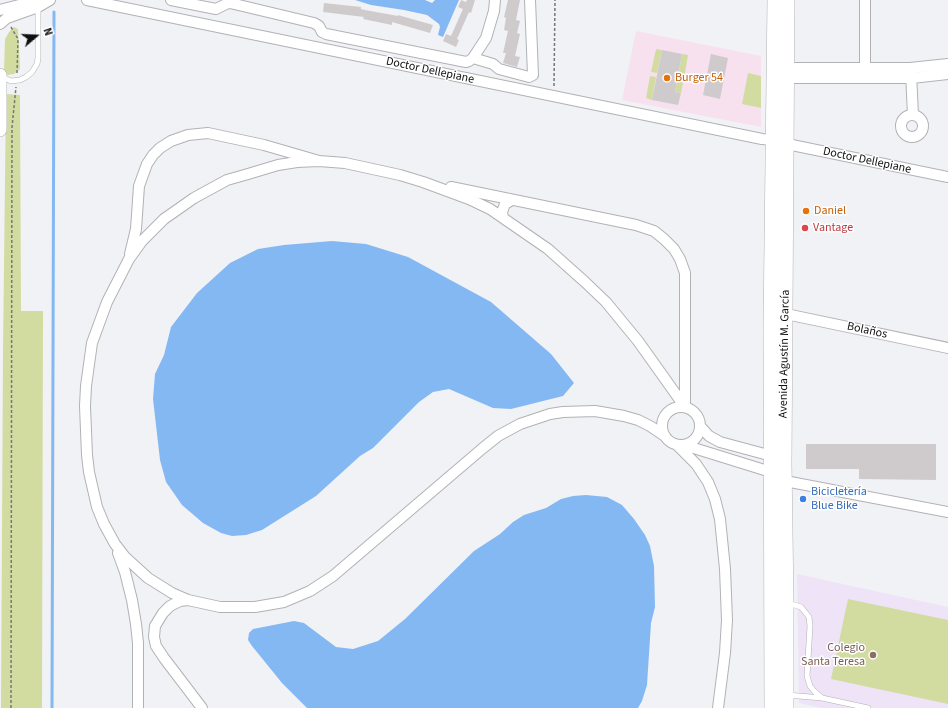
<!DOCTYPE html>
<html>
<head>
<meta charset="utf-8">
<style>
  body { margin:0 }
  #map { position:relative; width:948px; height:708px; overflow:hidden; background:#f1f2f5; font-family:"Source Sans 3",sans-serif }
  canvas { display:block }
  .north { position:absolute; left:16px; top:16px; width:40px; height:40px; -webkit-text-stroke:3px #fff; paint-order:stroke; rotate:71deg; font-size:11px; font-weight:700; line-height:16px; text-align:center; color:#101011 }
  .north::after { content:''; display:block; margin:auto; width:14px; height:18px; background:#101011; clip-path:polygon(50% 0,100% 100%,50% 72%,0 100%) }
</style>
</head>
<body>
<div id="map">
<canvas width="948" height="708"></canvas>
<div class="north">N</div>
</div>
<script>
const g = document.querySelector('canvas').getContext('2d');
g.lineJoin = 'round';
function paint(path, color) { g.fillStyle = color; g.fill(path, 'evenodd'); }
const poly = rows => new Path2D(rows.map(r => 'M' + r).join(''));
function stroke(path, color, width, dash) { g.strokeStyle = color; g.lineWidth = width; g.lineCap = dash ? 'butt' : 'round'; g.setLineDash(dash || []); g.stroke(path); }
function label(font, color, halo, rows, align = 'center') {
  g.font = font + ' "Source Sans 3",sans-serif'; g.lineWidth = 3; g.setLineDash([]); g.textBaseline = 'middle'; g.strokeStyle = halo; g.fillStyle = color; for (const [text, x, y, turn = 0] of rows) {
    g.save(); g.translate(x, y); g.rotate((+turn || 0) * Math.PI / 180); g.textAlign = isNaN(turn) ? turn : align; if (halo) g.strokeText(text, 0, 0); g.fillText(text, 0, 0); g.restore();
  }
}
const commercial = poly([
  [636,31,761,56,761,127,622,100]
]);
const education = poly([
  [797,574,948,607,948,708,822,708,799,703]
]);
const green = poly([
  [14,27,18,29,20,69,14,74,7,75,4,71,5,39,9,32],
  [656,49,662,50,657,73,651,72],
  [682,54,688,55,684,79,678,77],
  [748,73,761,76,761,108,742,104],
  [650,76,656,77,652,100,646,98],
  [677,81,683,83,681,93,675,92],
  [6,94,20,95,21,311,43,311,42,708,1,708,3,351],
  [848,599,948,620,948,704,831,679]
]);
const water = poly([
  [355,0,425,0,432,3,435,0,459,0,443,37,438,35,440,27,439,24,427,15,404,10,371,5],
  [332,241,366,244,408,257,491,302,551,354,574,383,563,396,511,409,493,408,449,389,433,392,419,402,373,448,360,456,316,496,262,530,246,535,232,536,221,533,203,523,182,505,166,482,160,460,153,399,155,374,164,355,171,327,197,293,230,263,258,249,284,245],
  [586,495,607,497,622,505,634,519,645,535,650,546,654,566,655,607,651,623,647,685,642,701,638,708,307,708,282,683,252,646,248,640,249,633,253,629,294,621,304,623,336,647,353,649,378,641,405,619,474,551,500,534,513,522,524,515,546,508,561,499,573,496]
]);
const stream = poly([
  [52,708,54,12]
]);
const building = poly([
  [461,0,466,2,467,0,475,0,471,13,469,12,457,39,459,40,456,47,443,41,446,34,451,36,463,9,458,7],
  [508,0,520,0,516,20,520,21,517,33,520,34,515,56,520,57,517,67,503,63,506,53,503,53,508,31,504,30,506,18,504,17],
  [324,3,361,7,361,9,365,10,398,16,398,15,433,25,430,33,392,22,392,25,363,19,364,17,323,12],
  [662,50,682,54,675,92,681,93,678,105,652,100],
  [711,54,728,58,720,99,703,95],
  [806,444,936,444,936,480,859,479,859,469,806,469]
]);
const path = poly([
  [11,27,18,39,17,73],
  [554,86,555,0],
  [11,708,12,127,16,87]
]);
const service = poly([
  [0,76,11,81,20,80,26,77,32,72,37,64,38,58,38,7],
  [788,603,801,607,809,617,810,626,807,676,810,686,814,691,822,698],
  [787,695,822,698,868,708]
]);
const minor = poly([
  [87,0,762,139,773,140],
  [171,0,216,9,226,4,230,3,314,23,319,26,322,32,326,34,466,62,469,61,473,58,486,38,494,11,495,0],
  [0,10,39,0,46,0],
  [0,24,7,18,38,7,50,0],
  [473,58,493,64,499,69,529,77,533,75,530,0],
  [787,68,910,68,948,64],
  [911,73,913,115],
  [865,74,865,0],
  [787,78,912,78,948,74],
  '901 126a11 11 0 1 1 22 0a11 11 0 1 1-22 0Z',
  [787,144,948,177],
  [319,161,297,162,278,165,248,174,227,180,194,198,164,219,142,241,129,259,107,302,92,343,86,386,85,406,87,455,89,472,97,507,104,524,115,544,125,557,148,578,172,593,188,600,220,607,255,607,284,602,310,591,333,576,483,448,498,436,520,424,550,414,563,412,595,411,624,416,638,420,650,426,665,436],
  [451,187,636,225,654,231,664,239,674,249,680,259,685,273,685,407],
  [503,218,502,212,505,204,512,200],
  [130,254,136,229,139,186,147,164,153,155,160,148,171,141,188,135,208,133,264,145,319,161,345,163,400,175,423,182,469,199,490,209,548,249,585,282,606,302,638,341,685,407],
  [786,314,948,348],
  '662 426a19 19 0 1 1 38 0a19 19 0 1 1-38 0Z',
  [700,426,709,436,720,442,772,456],
  [677,445,696,464,708,482,715,499,720,519,725,569,727,620,725,653,718,708],
  [684,445,771,472,775,470],
  [780,483,785,481,948,512],
  [118,553,125,572,132,600,136,624,138,643,138,708],
  [188,600,180,601,170,606,163,613,155,626,154,637,156,646,164,658,202,708]
]);
const tertiary = poly([
  [0,75,0,130]
]);
const secondary = poly([
  [772,708,771,326,775,0],
  [786,708,786,603,784,463,787,0]
]);
const markers = [
  [667,78,4,"#e8710a"],
  [806,211,4,"#e8710a"],
  [805,228,4,"#e0444e"],
  [803,499,4,"#3f7fe0"],
  [873,655,4,"#8d6e63"]
];
const streetNames = [
  ["Doctor Dellepiane",430,71,12],
  ["Doctor Dellepiane",867,161,12],
  ["Bolaños",867,331,12],
  ["Avenida Agustín M. García",785,354,-89]
];
const foodNames = [
  ["Burger 54",675,78],
  ["Daniel",814,211]
];
const healthNames = [
  ["Vantage",813,228]
];
const shopNames = [
  ["Bicicletería",811,492],
  ["Blue Bike",811,506]
];
const educationNames = [
  ["Colegio",865,648],
  ["Santa Teresa",865,662]
];
paint(commercial, '#f7e1ef');
paint(education, '#efe3f7');
paint(green, '#d2dca1');
paint(water, '#84b8f3');
stroke(stream, '#84b8f3', 3);
paint(building, '#cfcbcd');
stroke(service, '#b1b2b4', 6);
stroke(minor, '#b1b2b4', 12);
stroke(tertiary, '#b1b2b4', 14);
stroke(secondary, '#b1b2b4', 16);
stroke(path, '#767779', 1.5, [3, 2]);
stroke(service, '#fff', 5);
stroke(minor, '#fff', 10);
stroke(tertiary, '#fff', 13);
stroke(secondary, '#fff', 15);
for (const [x, y, r, color] of markers) { const dot = new Path2D(); dot.arc(x, y, r, 0, 2 * Math.PI); g.fillStyle = color; g.fill(dot); stroke(dot, '#fff', 1.5); }
label('12px', '#101011', '#fff', streetNames);
label('12px', '#c56008', '#fff', foodNames, 'left');
label('12px', '#be3a42', '#fff', healthNames, 'left');
label('12px', '#366cbe', '#fff', shopNames, 'left');
label('12px', '#785e54', '#fff', educationNames, 'right');
</script>
</body>
</html>
